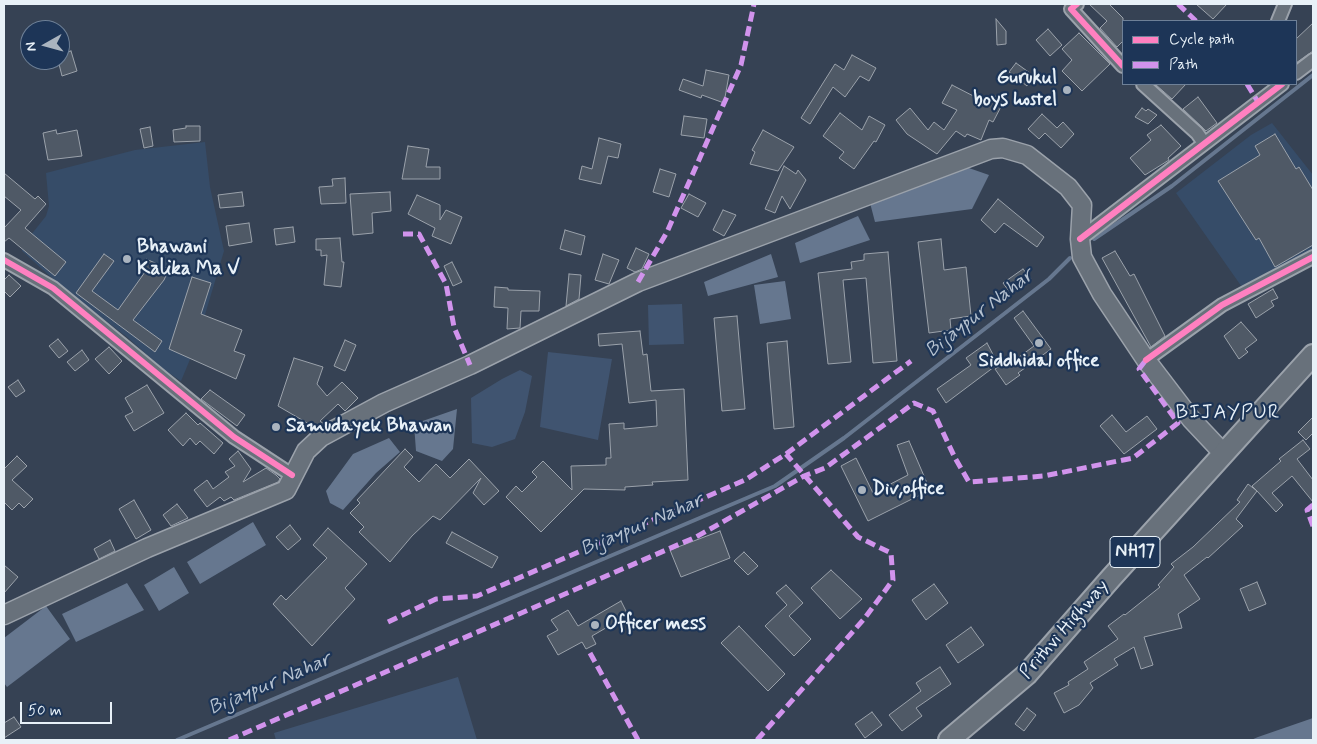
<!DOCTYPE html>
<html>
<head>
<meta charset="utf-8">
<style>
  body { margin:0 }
  #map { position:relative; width:1317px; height:744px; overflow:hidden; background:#364254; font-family:Mynerve,sans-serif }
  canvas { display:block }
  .frame { position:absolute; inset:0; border:5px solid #e8f1f8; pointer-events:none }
  .legend { position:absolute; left:1122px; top:20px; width:175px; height:65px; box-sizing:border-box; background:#1d3557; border:1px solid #6e8097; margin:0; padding:6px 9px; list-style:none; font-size:15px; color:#e8f1f8 }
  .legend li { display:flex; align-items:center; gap:10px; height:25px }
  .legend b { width:25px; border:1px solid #6e8097 }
  .north { position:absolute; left:20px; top:20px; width:50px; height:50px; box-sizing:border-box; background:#1d3557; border:1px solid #6e8097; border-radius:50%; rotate:263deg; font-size:14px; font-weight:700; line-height:20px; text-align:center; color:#e8f1f8 }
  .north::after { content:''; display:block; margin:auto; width:18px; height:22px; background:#aab4bf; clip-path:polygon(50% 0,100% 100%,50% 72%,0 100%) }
  .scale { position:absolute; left:20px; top:702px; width:92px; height:22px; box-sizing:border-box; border:2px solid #e8f1f8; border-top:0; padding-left:6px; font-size:15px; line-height:18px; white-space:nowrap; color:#e8f1f8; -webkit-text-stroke:4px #1d3557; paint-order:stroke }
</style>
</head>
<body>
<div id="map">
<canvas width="1317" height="744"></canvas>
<div class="frame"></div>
<ul class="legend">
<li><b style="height:6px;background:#ff80c0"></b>Cycle path</li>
<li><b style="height:6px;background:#d193ec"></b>Path</li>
</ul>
<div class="north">N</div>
<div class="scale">50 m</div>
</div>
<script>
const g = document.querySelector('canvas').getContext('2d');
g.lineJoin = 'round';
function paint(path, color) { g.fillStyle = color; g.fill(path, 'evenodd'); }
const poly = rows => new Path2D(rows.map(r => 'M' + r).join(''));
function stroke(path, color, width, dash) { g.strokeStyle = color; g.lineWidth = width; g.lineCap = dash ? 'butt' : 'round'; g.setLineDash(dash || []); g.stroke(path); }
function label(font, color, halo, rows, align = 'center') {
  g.font = font + ' Mynerve,sans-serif'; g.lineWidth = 4.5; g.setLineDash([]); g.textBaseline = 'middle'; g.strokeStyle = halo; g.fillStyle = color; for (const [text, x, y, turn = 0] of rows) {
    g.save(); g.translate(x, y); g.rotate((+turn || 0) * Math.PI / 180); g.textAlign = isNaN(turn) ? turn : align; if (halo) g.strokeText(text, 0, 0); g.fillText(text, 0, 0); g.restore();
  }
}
const built = poly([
  [1272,123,1313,175,1313,251,1244,290,1176,193,1251,135],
  [205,142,210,187,224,251,196,345,181,381,163,369,127,337,62,287,22,251,23,245,46,216,49,206,46,173,135,150]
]);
const green = poly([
  [682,304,684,344,649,345,648,305],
  [548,352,612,359,598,440,540,427],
  [520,370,532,376,525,412,515,439,492,447,472,443,471,398,502,379],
  [458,677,477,740,276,740,274,733]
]);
const water = poly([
  [966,167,989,175,972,209,875,222,869,199],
  [858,216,870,240,800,263,795,243],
  [771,254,778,277,708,296,704,282],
  [785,281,791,319,760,324,754,285],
  [457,409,453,449,442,461,416,451,414,424],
  [389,438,400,452,376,473,343,510,330,503,326,491,353,454],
  [253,522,266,545,200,584,187,562],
  [174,567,189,593,159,611,144,585],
  [127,583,144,610,76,642,62,614],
  [46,606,70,639,7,687,4,683,4,638],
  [1313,718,1313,740,1251,740,1258,737]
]);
const stream = poly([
  [1094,239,1172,186,1313,75],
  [177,740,775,486,844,438,1049,279,1070,258]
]);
const building = poly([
  [1089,4,1109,4,1123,18,1123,41,1117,47,1100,28,1107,21,1089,4],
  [1196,4,1227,4,1213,19,1196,4],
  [996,19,1006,31,1006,44,997,45,996,19],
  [1313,23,1313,51,1296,63,1296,39,1313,23],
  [1048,29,1062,45,1050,56,1036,40,1048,29],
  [1079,33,1110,64,1082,91,1062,71,1072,60,1062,49,1079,33],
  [71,51,77,71,62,76,58,60,60,60,60,54,71,51],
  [852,55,876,68,869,81,860,76,845,97,833,87,810,124,801,118,835,64,844,70,852,55],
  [1016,63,1034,76,1027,86,1009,72,1016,63],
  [706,70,729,75,724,103,702,95,701,98,679,90,683,79,703,86,706,70],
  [1155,84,1186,84,1172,99,1155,84],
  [952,85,985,102,991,104,995,96,1004,101,993,122,989,120,981,140,967,134,965,137,956,131,937,154,907,134,896,120,910,108,928,130,934,122,944,130,957,110,942,103,952,85],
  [1198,97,1217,123,1206,131,1183,109,1198,97],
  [1142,108,1146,111,1148,109,1157,115,1148,124,1135,117,1142,108],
  [840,113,862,130,869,116,885,125,876,142,874,141,854,169,839,158,844,152,823,136,840,113],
  [1042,114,1057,128,1063,122,1074,134,1061,148,1045,133,1039,139,1028,129,1042,114],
  [684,116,707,119,704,138,681,135,684,116],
  [1161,125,1181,146,1168,158,1169,160,1145,175,1130,158,1151,140,1147,135,1161,125],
  [186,126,200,126,200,141,174,142,173,130,186,128,186,126],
  [150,127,153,146,144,148,140,129,150,127],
  [56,130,57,134,77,130,82,156,48,160,43,133,56,130],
  [763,130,794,147,778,171,750,164,755,152,752,150,763,130],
  [1275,134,1296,169,1299,167,1313,190,1313,245,1275,267,1259,238,1256,240,1218,181,1260,155,1255,146,1275,134],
  [599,138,621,144,618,158,608,156,601,184,579,179,582,166,592,169,599,138],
  [408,146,429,149,426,167,440,167,440,179,402,179,408,146],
  [784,166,796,174,798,170,806,180,790,209,782,196,775,213,765,209,784,166],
  [660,169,676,174,669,197,653,192,660,169],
  [4,173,35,199,38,196,46,204,25,228,66,262,55,276,9,238,4,242,4,228,21,210,4,196,4,173],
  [345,178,346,203,321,204,319,187,333,186,332,179,345,178],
  [242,192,244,206,220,208,218,195,242,192],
  [390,192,391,211,372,213,373,233,353,235,350,194,390,192],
  [689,194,706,203,698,217,681,208,689,194],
  [417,195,440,205,440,220,446,210,462,217,451,244,432,236,435,228,408,214,417,195],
  [998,199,1044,237,1037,247,1004,223,995,233,981,220,998,199],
  [723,210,736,215,724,236,713,230,723,210],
  [249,223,252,242,229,246,226,226,249,223],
  [293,227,295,242,276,245,274,229,293,227],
  [565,230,585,236,581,255,560,249,565,230],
  [340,238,342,262,344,262,341,287,324,285,327,255,321,256,321,250,316,250,316,239,340,238],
  [941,239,944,270,966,267,971,316,950,319,951,330,929,333,918,242,941,239],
  [636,248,649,254,642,269,635,272,627,268,636,248],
  [1115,251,1130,276,1134,274,1165,336,1151,347,1102,258,1115,251],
  [888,252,897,361,873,363,866,278,843,280,851,362,828,364,818,273,852,269,851,262,864,260,864,254,888,252],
  [104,254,114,261,92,291,118,310,145,272,141,271,146,259,169,269,164,280,133,320,162,341,155,352,76,293,104,254],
  [603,254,619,260,609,284,595,280,603,254],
  [452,262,462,282,453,286,444,266,452,262],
  [1023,269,1031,279,1011,294,1003,283,1023,269],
  [569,274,581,275,579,299,566,306,569,274],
  [9,275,21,286,10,297,4,291,4,280,9,275],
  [192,277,211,283,201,314,242,330,234,351,245,355,236,379,169,349,192,277],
  [495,287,508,288,508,290,540,291,539,311,521,311,520,328,507,329,508,308,494,307,495,287],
  [1273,289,1278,298,1271,301,1274,306,1256,318,1248,304,1273,289],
  [1023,311,1051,349,1018,373,1020,375,1006,385,995,369,1009,360,1011,363,1034,346,1014,318,1023,311],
  [737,316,745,409,722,411,714,318,737,316],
  [1241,322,1257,340,1245,349,1248,352,1239,359,1224,336,1241,322],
  [640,331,643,355,647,354,651,391,684,389,688,480,652,482,653,485,625,487,625,490,584,489,541,532,506,497,516,486,522,492,537,477,532,472,543,461,572,490,571,466,606,465,606,458,611,458,609,424,624,423,624,429,657,426,656,400,629,403,622,344,599,346,598,334,640,331],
  [58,339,68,351,59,358,49,346,58,339],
  [345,340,356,345,345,371,334,366,345,340],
  [787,341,794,427,774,429,767,343,787,341],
  [987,343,998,364,946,403,937,389,971,365,966,358,987,343],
  [109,347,122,361,109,374,95,359,109,347],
  [82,350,89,360,75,371,67,362,82,350],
  [294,358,323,367,317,384,327,396,342,382,358,398,345,411,338,404,320,421,324,424,313,430,307,426,309,424,278,406,294,358],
  [18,380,25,391,16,397,8,387,18,380],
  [147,385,164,413,134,431,125,416,133,412,125,398,147,385],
  [210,390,245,415,237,426,201,399,210,390],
  [186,413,198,425,200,423,223,443,214,454,200,441,196,445,190,438,183,446,168,430,186,413],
  [1112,415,1126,432,1147,416,1157,429,1124,454,1100,426,1112,415],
  [1313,417,1313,433,1306,440,1298,432,1313,417],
  [1303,440,1310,449,1297,459,1313,480,1313,502,1292,476,1272,493,1283,505,1276,512,1257,491,1236,519,1243,526,1208,558,1207,557,1184,575,1200,599,1178,614,1182,628,1144,637,1153,665,1141,669,1134,647,1114,659,1118,665,1090,683,1093,688,1079,705,1064,713,1054,693,1069,685,1068,682,1088,669,1084,662,1118,639,1108,626,1124,614,1125,615,1160,587,1158,585,1174,567,1171,564,1193,547,1240,502,1237,500,1248,484,1257,491,1252,486,1281,461,1279,459,1303,440],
  [909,441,930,490,868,521,841,466,856,458,873,493,908,475,897,445,909,441],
  [405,449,413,457,404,467,419,482,436,464,450,478,469,459,499,491,484,505,473,493,481,478,440,520,433,516,412,536,390,562,359,532,364,527,350,513,360,503,357,500,405,449],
  [238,451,251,469,243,482,266,468,276,475,280,479,278,482,234,500,231,497,224,501,220,497,207,507,194,490,207,480,213,489,229,477,225,472,235,466,229,459,238,451],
  [17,456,27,466,12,480,33,499,24,508,19,503,12,510,4,502,4,469,17,456],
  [134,500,151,530,136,539,119,509,134,500],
  [177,504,188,518,171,526,163,515,177,504],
  [290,525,301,539,288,550,276,537,290,525],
  [328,528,367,564,345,588,355,599,312,646,273,604,281,595,286,600,327,558,313,545,328,528],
  [720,531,730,558,681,577,670,550,720,531],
  [452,532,498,557,492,568,446,543,452,532],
  [110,540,115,551,99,559,94,549,110,540],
  [744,552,758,566,748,575,734,561,744,552],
  [4,565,18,577,4,593,4,565],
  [831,570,862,599,840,619,811,588,831,570],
  [1257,582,1266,604,1249,611,1240,589,1257,582],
  [934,584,948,603,926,620,912,600,934,584],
  [786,585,803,603,789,616,811,639,794,656,765,626,787,605,776,593,786,585],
  [621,601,628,615,592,636,596,644,586,649,582,642,558,655,547,636,558,630,551,620,568,610,578,626,621,601],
  [739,626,785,674,768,691,721,643,739,626],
  [971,627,984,645,958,663,946,645,971,627],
  [940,667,951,684,916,708,922,716,902,731,889,715,921,691,916,683,940,667],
  [1027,708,1036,715,1024,731,1015,724,1027,708],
  [872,712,882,725,865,738,855,724,872,712],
  [14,717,21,727,4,738,4,723,14,717]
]);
const minor = poly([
  [1077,4,1071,9,1123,66],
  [1278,21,1285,4],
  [1296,73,1313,60],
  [1143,84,1197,133,1204,143],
  [1080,239,1282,84],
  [4,260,53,288,234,437,292,475],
  [1146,360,1222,305,1313,257]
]);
const secondary = poly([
  [4,615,147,548,286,490,306,451,321,437,384,403,470,365,638,282,991,149,1003,148,1027,155,1068,187,1082,205,1080,239,1082,257,1102,294,1146,360,1191,419,1224,454]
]);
const trunk = poly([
  [949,740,1027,674,1111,578,1313,355]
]);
const quiet = poly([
  [1178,4,1196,21],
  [1247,84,1258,102],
  [403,234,419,234,446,284,454,327,470,365],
  [638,282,667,232,741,65,754,4],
  [1313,505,1307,510,1313,526],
  [388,622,436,599,477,596,745,480,786,454,911,361],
  [590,653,638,740],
  [229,740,696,537,804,476,825,468,914,403,933,411,955,458,969,482,1044,476,1133,458,1178,423,1139,369,1146,360],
  [757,740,864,619,893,580,891,553,858,537,786,454]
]);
const cycleway = poly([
  [1077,4,1071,9,1123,66],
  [1080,239,1282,84],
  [4,260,53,288,234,437,292,475],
  [1146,360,1222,305,1313,257]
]);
const markers = [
  [1067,90,5,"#aab4bf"],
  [127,259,5,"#aab4bf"],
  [1039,343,5,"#aab4bf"],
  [276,427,5,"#aab4bf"],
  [862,490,5,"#aab4bf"],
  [595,625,5,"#aab4bf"]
];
const shields = [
  [1135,552,50]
];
const shieldNames = [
  ["NH17",1135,552]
];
const poiNames = [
  ["Gurukul",1057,79,"right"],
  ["boys hostel",1057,101,"right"],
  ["Bhawani",137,248],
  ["Kalika Ma V",137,270],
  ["Siddhidal office",1039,362,"center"],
  ["Samudayek Bhawan",286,427],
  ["Div,office",872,490],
  ["Officer mess",605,625]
];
const streetNames = [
  ["Prithvi Highway",1065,630,-49]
];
const waterNames = [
  ["Bijaypur Nahar",980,314,-38],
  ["Bijaypur Nahar",642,526,-23],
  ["Bijaypur Nahar",270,685,-23]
];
const neighbourhoodNames = [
  ["BIJAYPUR",1228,414]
];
paint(built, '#364c68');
paint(green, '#405470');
paint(water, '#66778f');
stroke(stream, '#66778f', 4);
paint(building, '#4f5966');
stroke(building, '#9ba2ab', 1);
stroke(minor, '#9ba2ab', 16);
stroke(secondary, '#9ba2ab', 21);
stroke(trunk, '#9ba2ab', 24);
stroke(minor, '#68717b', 12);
stroke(secondary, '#68717b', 18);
stroke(trunk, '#68717b', 20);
stroke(quiet, '#d193ec', 5, [10, 5]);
stroke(cycleway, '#ff80c0', 6);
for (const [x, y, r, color] of markers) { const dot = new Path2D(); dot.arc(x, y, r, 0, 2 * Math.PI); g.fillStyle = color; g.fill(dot); stroke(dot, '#1d3557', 2); }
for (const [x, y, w] of shields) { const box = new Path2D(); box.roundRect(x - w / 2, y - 15.5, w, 31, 4); g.fillStyle = '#1d3557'; g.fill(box); stroke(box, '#e8f1f8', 1); }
label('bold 18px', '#e8f1f8', null, shieldNames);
label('bold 19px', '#e8f1f8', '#1d3557', poiNames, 'left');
label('19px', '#e8f1f8', '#1d3557', streetNames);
label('italic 20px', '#b6c2d0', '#1d3557', waterNames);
g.letterSpacing = '1px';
label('20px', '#e8f1f8', '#1d3557', neighbourhoodNames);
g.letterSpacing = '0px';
</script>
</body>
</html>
